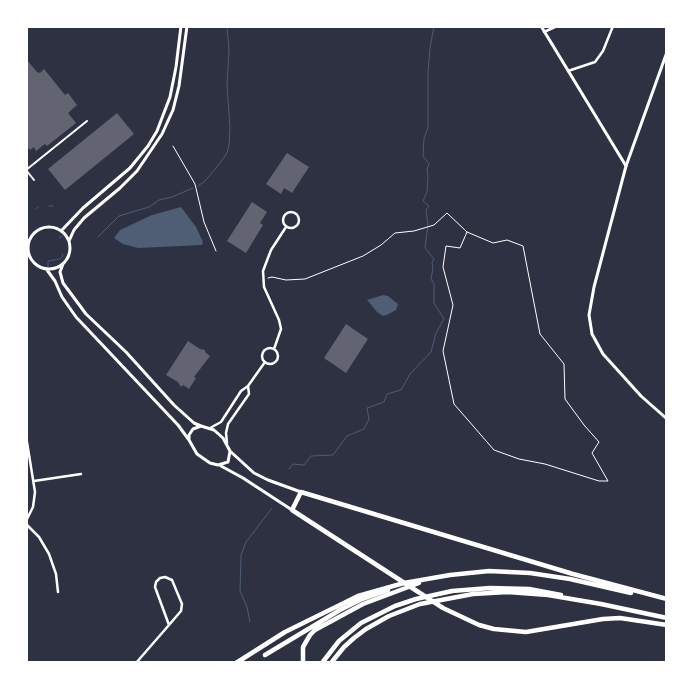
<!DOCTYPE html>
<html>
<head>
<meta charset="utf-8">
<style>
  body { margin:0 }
  #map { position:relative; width:693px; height:689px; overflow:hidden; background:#2d3142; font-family:"PT Serif",serif }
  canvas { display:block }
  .frame { position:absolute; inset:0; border:28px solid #fff; pointer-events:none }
</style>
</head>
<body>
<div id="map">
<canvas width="693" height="689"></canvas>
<div class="frame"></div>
</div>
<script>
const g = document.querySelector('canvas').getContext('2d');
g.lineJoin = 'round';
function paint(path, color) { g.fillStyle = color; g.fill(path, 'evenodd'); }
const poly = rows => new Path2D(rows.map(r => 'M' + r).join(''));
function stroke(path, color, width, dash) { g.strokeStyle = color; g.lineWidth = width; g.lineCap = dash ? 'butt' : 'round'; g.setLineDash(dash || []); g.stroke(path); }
const water = poly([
  [181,207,196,227,203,242,202,245,138,248,123,244,114,238,120,230,152,215],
  [383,295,388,296,398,304,396,310,389,314,383,316,377,312,367,300]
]);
const stream = poly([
  [198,186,205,181,220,163,227,153,229,145,230,128,227,85,229,50,227,26],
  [49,206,53,206],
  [36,209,38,207],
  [98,237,119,216,149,207,159,200,172,197,193,188],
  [59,238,62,236],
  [48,267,48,261,60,259,63,256,62,254],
  [289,469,293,464,304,465,311,456,333,455,347,436,364,429,369,419,367,408,384,402,387,394,401,390,410,374,431,352,436,333,444,319,434,303,434,284,431,279,433,268,432,262,434,259,425,248,428,225,426,210,429,206,423,201,427,192,428,176,427,170,429,164,423,156,424,138,428,128,428,71,430,48,434,26],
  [250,622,247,607,240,591,241,555,246,542,272,508]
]);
const building = poly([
  [26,59,37,72,40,73,44,69,65,95,68,93,77,105,68,113,76,123,47,146,45,144,36,151,34,147,30,150,26,145],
  [117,113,134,134,65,190,48,169],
  [287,153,309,167,292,193,284,188,281,194,266,184],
  [252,202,267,212,260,223,263,225,246,253,227,241],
  [346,324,368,339,346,373,324,358],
  [188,341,200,349,205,350,205,352,210,356,194,377,196,378,189,389,183,385,181,387,178,382,166,375]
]);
const path = poly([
  [173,146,195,184,204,222,216,251],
  [268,278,272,277,286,280,305,279,363,256,381,245,395,233,414,231,434,225,447,213,467,232,460,248,446,246,443,267,453,305,443,351,454,404,494,450,519,459,545,464,599,481,608,481,592,453,599,442,584,425,565,399,564,364,540,334,523,246,507,240,493,243,467,232]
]);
const pedestrian = poly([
  [26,170,87,121],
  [26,170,34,180]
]);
const minor = poly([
  [544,32,557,26],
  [568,71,595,62,603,51,613,26],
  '283 220a8 8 0 1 1 16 0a8 8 0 1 1-16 0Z',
  '262 356a8 8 0 1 1 16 0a8 8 0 1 1-16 0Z',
  [274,349,281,329,279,320,264,287,263,271,271,250,286,227],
  [210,428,221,422,241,391,248,386,265,362],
  [26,436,35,492,33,507,26,521],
  [227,443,226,433,228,424,249,394,248,386],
  [34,481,81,474],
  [26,524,39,537,49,554,56,574,58,592],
  [165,577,172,580,182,604,181,611,169,625,155,587,156,582,160,578,165,577],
  [136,663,169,625]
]);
const tertiary = poly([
  [541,26,626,166],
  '28 248a21 21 0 1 1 42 0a21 21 0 1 1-42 0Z',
  [61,231,83,208,130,168,148,146,157,131,170,97,176,67,181,26],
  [69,241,74,230,84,218,120,188,137,171,162,134,173,110,179,86,187,26],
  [63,264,60,272,63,283,86,314,126,352,174,405,194,423,201,426],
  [47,270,55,281,62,297,76,317,178,425,189,440],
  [201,426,214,430,223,438,230,451,228,462,218,465,210,463,197,454,189,440,189,435,193,429,201,426],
  [231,452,254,473,268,480,301,492],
  [221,466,243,478,292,510]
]);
const secondary = poly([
  [667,52,626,166,594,287,589,315,592,334,603,354,641,396,667,419]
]);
const motorway = poly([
  [667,599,573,574,301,492,292,510,443,608,479,625,494,629,526,632,603,619,620,618,667,625],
  [265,655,340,610,360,600,388,590],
  [236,663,285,632,358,596,404,583,450,575,489,571,530,573,570,579,631,593],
  [303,663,303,647,310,635,315,630,363,604,419,583],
  [322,663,339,641,361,623,395,606,416,599,452,591,490,588,529,589,561,595],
  [331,663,344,647,354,638,366,629,389,616,420,604,473,594,508,592,548,595,601,604,667,618]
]);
paint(water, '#4f5d75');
stroke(stream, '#4f5d75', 1);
paint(building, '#626471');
stroke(path, '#fff', 1);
stroke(pedestrian, '#fff', 2);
stroke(minor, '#fff', 2.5);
stroke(tertiary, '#fff', 3);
stroke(secondary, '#fff', 3);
stroke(motorway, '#fff', 4.5);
</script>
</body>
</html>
